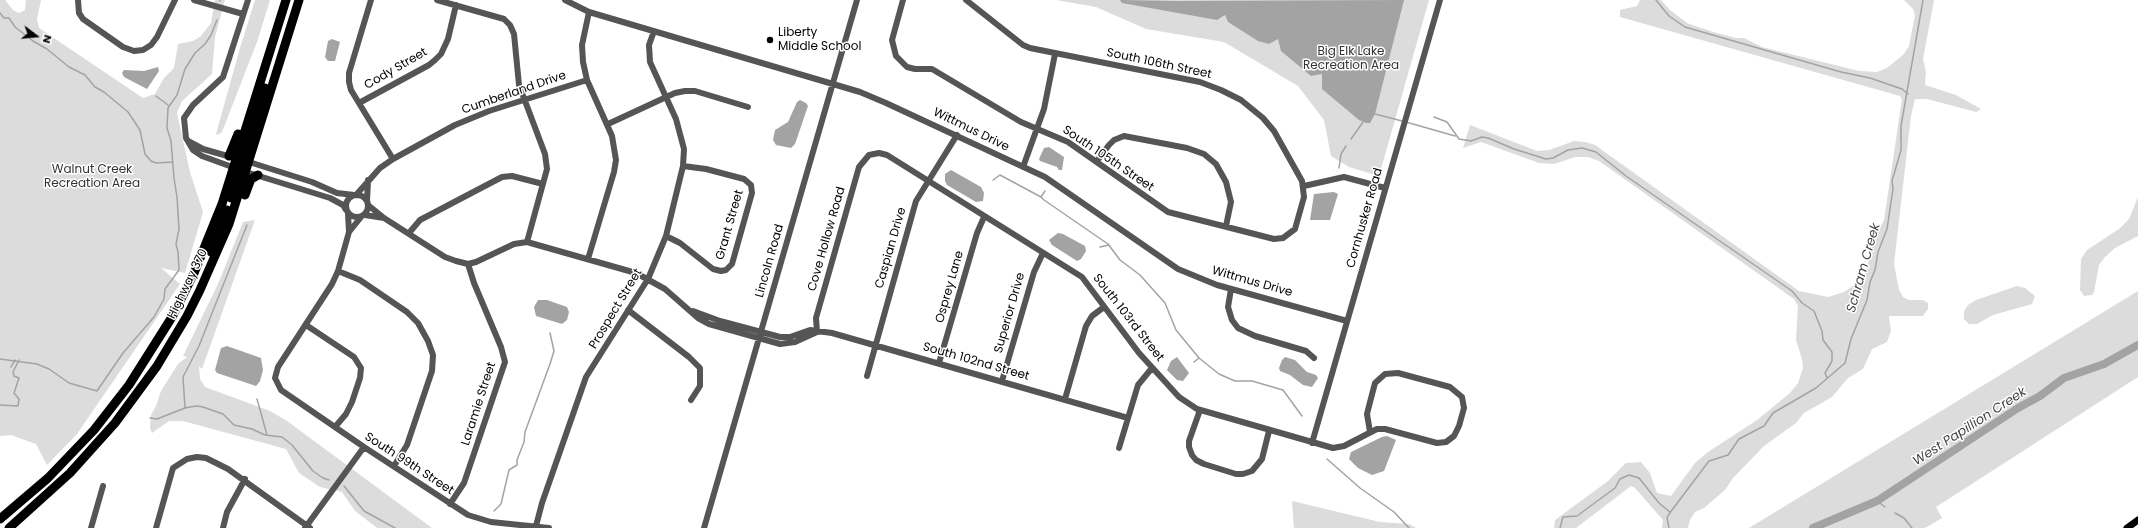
<!DOCTYPE html>
<html>
<head>
<meta charset="utf-8">
<style>
  body { margin:0 }
  #map { position:relative; width:2138px; height:528px; overflow:hidden; background:#fff; font-family:Poppins,sans-serif }
  canvas { display:block }
  .north { position:absolute; left:16px; top:16px; width:40px; height:40px; -webkit-text-stroke:3px #fff; paint-order:stroke; rotate:106deg; font-size:11px; font-weight:700; line-height:16px; text-align:center; color:#000 }
  .north::after { content:''; display:block; margin:auto; width:14px; height:18px; background:#000; clip-path:polygon(50% 0,100% 100%,50% 72%,0 100%) }
</style>
</head>
<body>
<div id="map">
<canvas width="2138" height="528"></canvas>
<div class="north">N</div>
</div>
<script>
const g = document.querySelector('canvas').getContext('2d');
g.lineJoin = 'round';
function paint(path, color) { g.fillStyle = color; g.fill(path, 'evenodd'); }
const poly = rows => new Path2D(rows.map(r => 'M' + r).join(''));
function stroke(path, color, width, dash) { g.strokeStyle = color; g.lineWidth = width; g.lineCap = dash ? 'butt' : 'round'; g.setLineDash(dash || []); g.stroke(path); }
function label(font, color, halo, rows, align = 'center') {
  g.font = font + ' Poppins,sans-serif'; g.lineWidth = 3; g.setLineDash([]); g.textBaseline = 'middle'; g.strokeStyle = halo; g.fillStyle = color; for (const [text, x, y, turn = 0] of rows) {
    g.save(); g.translate(x, y); g.rotate((+turn || 0) * Math.PI / 180); g.textAlign = isNaN(turn) ? turn : align; if (halo) g.strokeText(text, 0, 0); g.fillText(text, 0, 0); g.restore();
  }
}
const green = poly([
  [0,0,5,0,13,10,19,13,25,10,26,0,41,0,37,19,39,28,143,98,155,94,164,78,174,68,178,44,193,41,201,36,211,23,215,0,225,0,215,37,212,74,182,101,177,113,190,172,203,212,185,273,161,268,180,284,77,434,47,465,36,444,11,435,0,436],
  [255,0,270,0,257,42,222,132,218,135,216,134,240,48],
  [1056,0,1429,0,1379,176,1349,167,1331,156,1324,120,1298,86,1224,42,1146,29,1096,7],
  [1640,0,1661,0,1670,10,1687,23,1713,32,1736,38,1744,38,1762,47,1859,71,1877,72,1887,68,1904,54,1909,46,1915,15,1913,9,1904,0,1934,0,1923,59,1926,72,1925,85,1956,95,1981,109,1976,112,1927,99,1915,99,1911,116,1894,264,1899,290,1903,297,1909,300,1923,300,1928,303,1928,309,1923,316,1889,316,1891,331,1887,342,1872,349,1863,369,1848,378,1832,397,1804,413,1796,423,1764,446,1733,478,1725,490,1704,508,1695,512,1690,520,1688,528,1662,528,1663,520,1635,488,1631,486,1576,528,1554,528,1555,520,1608,481,1626,463,1641,462,1650,473,1657,493,1671,496,1695,463,1708,452,1757,420,1790,393,1798,383,1803,368,1802,359,1796,340,1798,306,1794,299,1599,161,1588,157,1575,157,1554,164,1539,163,1481,142,1463,148,1470,125,1537,151,1549,150,1574,141,1585,142,1595,145,1799,291,1828,297,1844,292,1863,279,1867,268,1872,244,1884,220,1902,99,1900,96,1620,17,1620,10,1637,6],
  [2138,197,2138,236,2115,248,2105,257,2099,265,2094,292,2092,295,2084,296,2080,290,2081,259,2087,250,2119,229,2129,219],
  [255,220,202,369,199,366,200,379,205,387,270,411,287,421,432,528,377,528,355,511,342,492,320,487,299,473,286,449,183,421,169,421,152,433,150,428,151,415,156,406,161,391,178,364,187,357,183,356,218,284,243,222],
  [2017,286,2025,288,2035,296,2032,304,1993,315,1977,324,1969,324,1964,319,1964,311,1968,305,1976,300],
  [2138,291,2138,377,1936,507,1942,518,1925,528,1749,528],
  [1292,501,1380,522,1409,524,1416,528,1294,528]
]);
const water = poly([
  [1120,0,1177,1,1404,0,1375,114,1370,123,1366,123,1359,120,1322,89,1322,74,1311,76,1281,51,1278,39,1269,44,1258,41,1228,22,1225,15,1217,20,1122,3],
  [332,39,340,42,335,61,328,61,325,57,328,41],
  [158,67,159,71,147,89,124,77,122,73,124,70,144,71],
  [800,100,806,103,808,106,795,144,791,148,776,145,773,140,775,130,788,122,797,102],
  [1049,147,1064,157,1062,170,1059,170,1057,167,1040,161,1039,159,1044,148],
  [951,170,981,187,984,193,983,201,976,202,947,185,945,181,945,174],
  [1334,192,1338,194,1330,220,1310,220,1314,194],
  [1058,233,1063,234,1085,246,1086,251,1081,259,1077,261,1052,245,1049,240],
  [538,300,547,300,567,307,569,312,567,320,562,324,536,316,534,307],
  [227,346,261,358,263,370,260,381,256,386,217,373,215,370,221,348],
  [1177,357,1189,373,1183,381,1177,380,1167,370,1171,361],
  [1285,357,1295,360,1307,372,1316,375,1318,378,1312,387,1303,385,1290,375,1280,371,1279,368,1282,360],
  [1387,436,1396,440,1384,471,1372,475,1358,468,1349,459,1351,452,1382,437]
]);
const stream = poly([
  [1656,0,1669,16,1685,27,1841,72,1870,78,1902,89,1908,94],
  [220,1,220,0],
  [0,13,4,18,9,18,15,27,33,41,47,49,69,67,85,75,95,87,104,92,128,112,140,130,145,154,151,161,156,163,173,162],
  [156,96,168,105],
  [1375,114,1402,121],
  [1434,117,1447,122,1459,139,1471,141,1482,137,1488,138,1514,149,1546,159,1553,158,1568,150,1582,148,1596,152,1626,176,1792,291,1802,303,1814,311,1822,331,1823,340,1832,352,1832,361,1825,373,1827,378],
  [1406,122,1455,136],
  [1351,139,1363,122],
  [1339,168,1341,154,1346,146],
  [993,180,1000,175,1041,197],
  [1045,191,1041,197,1044,200,1108,244,1120,260,1140,275,1165,303,1176,330,1199,358,1219,374,1235,381,1252,381,1283,390,1302,416],
  [1100,247,1109,245],
  [0,359,37,364,49,369,69,383,97,391,123,353,154,317,164,299,165,289,179,270,178,252,176,244,179,229,177,197,174,178,171,141,167,128,168,108,177,95,185,69,195,53,205,44,211,35,217,20],
  [1194,362,1199,358],
  [11,367,15,360],
  [257,399,267,435],
  [0,405,18,406,19,399,14,393,19,378,14,376,13,372,19,360],
  [185,408,183,377,199,346,247,225],
  [150,418,157,419,185,408,196,406,203,407,223,414,234,425,252,429,265,435,282,437,292,445,313,471,323,478,329,480],
  [1327,459,1360,488,1394,512,1409,528],
  [344,486,364,511,395,528],
  [1877,501,1885,507],
  [494,511,501,504,509,470,517,465,517,460,524,442,525,432,550,364,554,351,550,333],
  [1895,513,1904,518,1912,528],
  [1560,528,1563,517,1577,516,1615,488,1620,479,1629,475,1639,478,1659,503,1670,512],
  [1669,528,1667,518,1669,514,1709,461,1728,455,1739,439,1764,426,1773,413,1816,388,1845,363,1851,339,1867,300,1870,282,1875,270,1878,252,1887,229,1893,189,1892,181,1901,150,1901,126,1923,0]
]);
const river = poly([
  [1813,528,1877,501,2018,408,2040,396,2064,378,2104,364,2138,345]
]);
const minor = poly([
  [78,0,79,13,83,19,123,47,134,51,143,50,151,45,157,37,175,0],
  [194,0,243,14],
  [248,0,223,77,193,105,184,118,186,138,193,150,202,156,246,172,330,198,343,205,346,210],
  [371,0,349,73,349,82,351,90,393,159],
  [437,0,504,19,510,25,514,34,519,85,545,154,547,169,527,242],
  [565,0,589,12,860,92,886,103,1045,177,1178,269,1217,285,1347,321],
  [903,0,892,40,896,56,907,67,915,69,932,69,1021,122,1068,142,1168,212,1274,239,1283,238,1295,229,1304,197,1302,181,1274,131,1263,118,1241,100,1221,90,1200,82,1030,48,1023,45,966,0],
  [359,103,429,65,435,60,441,54,448,39,456,5],
  [608,124,675,93,685,91,695,91,748,107],
  [188,141,203,149,231,157],
  [246,161,312,182,337,193,354,195],
  [1097,161,1109,145,1114,140,1124,136,1187,148,1204,154,1216,164,1226,182,1231,202,1226,226],
  [1023,167,1044,109,1055,54],
  [1304,186,1344,177,1385,188],
  '346 206a11 11 0 1 1 22 0a11 11 0 1 1-22 0Z',
  [356,195,380,168,393,159,455,125,489,111,587,80],
  [367,201,368,180],
  [368,205,384,218,445,257,456,261,468,264,476,262,514,244,527,242,636,273,665,289,698,318,709,324,780,344,795,342,817,332],
  [348,213,349,232,338,271,332,284,278,367,275,378,281,390,364,447,468,515,491,522,549,528],
  [365,215,384,218],
  [349,232,361,217],
  [409,233,420,220,502,177,512,176,543,184],
  [666,236,680,243,713,269,721,271,726,270,732,264,752,193,751,185,744,179,706,169,683,166],
  [588,259,614,172,616,160,612,136,587,80,583,62,582,45,589,12],
  [338,271,360,280,407,312,418,323,428,341,433,355,432,371,407,445,394,466],
  [1231,289,1228,307,1232,320,1238,328,1255,336,1306,351,1314,358],
  [628,310,689,357,700,368,700,386,691,400],
  [693,311,720,321,780,337,790,337,810,330,832,333,1128,418],
  [306,325,354,357,361,368,360,378,352,402,346,414,335,427],
  [817,332,816,318,859,167,869,155,879,153,887,155,1082,277,1139,353,1179,397,1197,409,1333,448,1344,446,1377,429,1385,429,1437,443,1446,442,1454,436,1459,426,1464,408,1462,397,1450,387,1398,373,1385,374,1375,383,1369,406,1367,414,1370,432],
  [939,363,977,233,984,217],
  [867,376,916,201,957,135],
  [1002,381,1034,272,1043,253],
  [1065,399,1086,326,1092,316,1104,307],
  [1200,410,1189,441,1189,447,1192,455,1196,460,1204,464,1236,474,1243,474,1252,471,1262,459,1269,431],
  [1312,443,1440,0],
  [1119,448,1138,385,1152,368],
  [450,504,464,483,505,362,501,347,474,283,468,264],
  [536,526,542,503,586,377,648,279,666,236,683,166,684,149,676,119,650,62,649,45,654,31],
  [91,528,103,486],
  [156,528,173,468,187,459,197,457,206,458,228,469,310,528],
  [223,528,227,512,245,479],
  [305,528,364,447],
  [704,528,857,0]
]);
const major = poly([
  [2127,528,2138,520]
]);
const highway = poly([
  [229,156,238,134],
  [241,168,265,88],
  [245,195,251,179,258,175],
  [231,198,239,173,239,162],
  [211,252,227,210],
  [0,519,48,478,94,430,129,385,172,317,194,273,222,204,286,0],
  [9,528,70,473,115,423,157,366,187,316,200,290,229,224,299,0]
]);
const markers = [
  [770,40,4,"#000"]
];
const poiNames = [
  ["Liberty",778,33],
  ["Middle School",778,47]
];
const parkNames = [
  ["Big Elk Lake",1351,52],
  ["Recreation Area",1351,66],
  ["Walnut Creek",92,170],
  ["Recreation Area",92,184]
];
const streetNames = [
  ["South 106th Street",1159,64,12],
  ["Cody Street",396,69,-30],
  ["Cumberland Drive",514,93,-19],
  ["Wittmus Drive",971,130,26],
  ["South 105th Street",1108,159,34],
  ["Cornhusker Road",1365,218,-74],
  ["Grant Street",730,225,-74],
  ["Cove Hollow Road",827,239,-74],
  ["Caspian Drive",891,248,-74],
  ["Lincoln Road",770,261,-74],
  ["Wittmus Drive",1252,282,16],
  ["Highway 370",188,284,-64],
  ["Osprey Lane",950,287,-74],
  ["Prospect Street",616,309,-59],
  ["Superior Drive",1010,313,-74],
  ["South 103rd Street",1128,318,52],
  ["South 102nd Street",976,362,16],
  ["Laramie Street",479,404,-72],
  ["South 99th Street",409,464,33]
];
const waterNames = [
  ["Schram Creek",1864,268,-74],
  ["West Papillion Creek",1970,427,-33]
];
paint(green, '#dcdcdc');
paint(water, '#a3a3a3');
stroke(stream, '#a3a3a3', 1.5);
stroke(river, '#a3a3a3', 8);
stroke(minor, '#555', 6);
stroke(major, '#000', 7);
stroke(highway, '#000', 9);
for (const [x, y, r, color] of markers) { const dot = new Path2D(); dot.arc(x, y, r, 0, 2 * Math.PI); g.fillStyle = color; g.fill(dot); stroke(dot, '#fff', 1.5); }
label('12px', '#000', '#fff', poiNames, 'left');
label('12px', '#333', '#fff', parkNames);
label('12px', '#000', '#fff', streetNames);
label('italic 13px', '#444', '#fff', waterNames);
</script>
</body>
</html>
